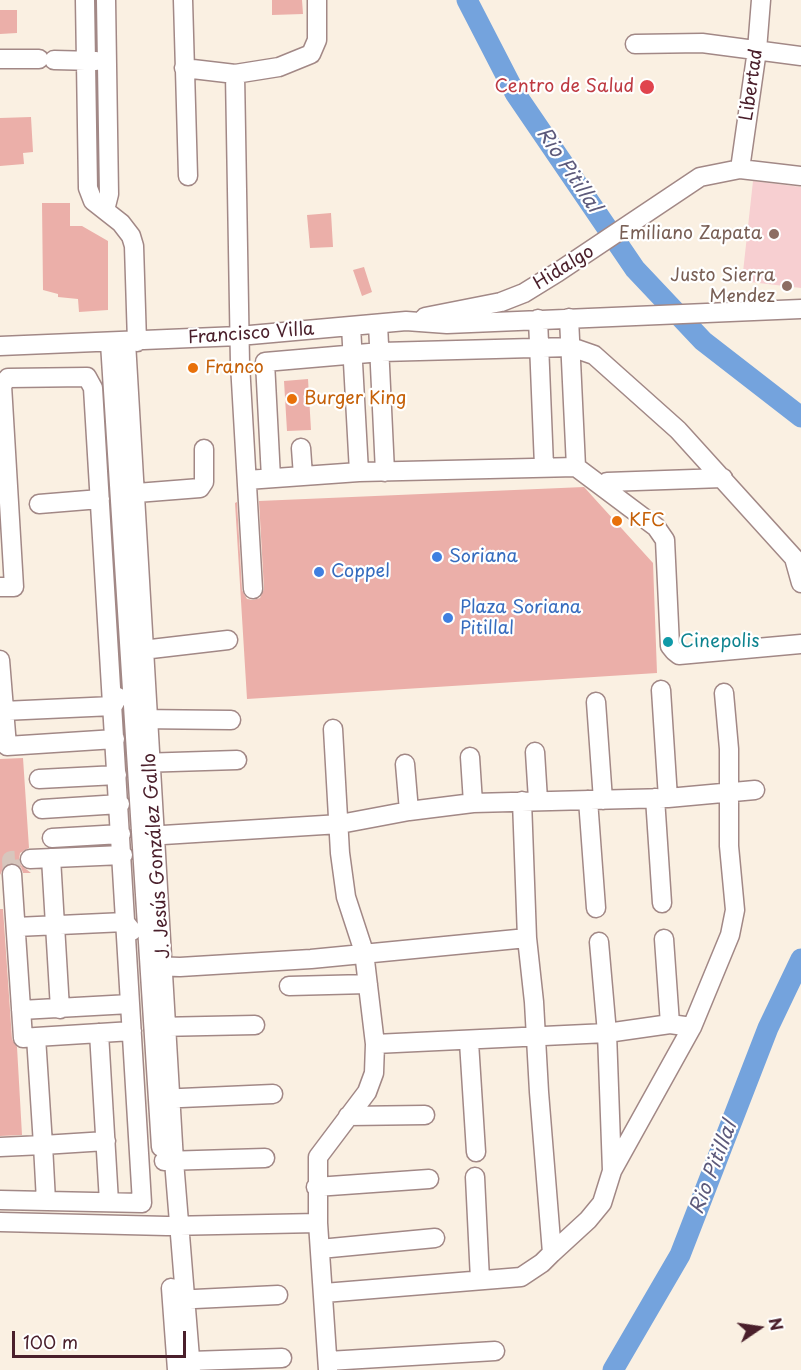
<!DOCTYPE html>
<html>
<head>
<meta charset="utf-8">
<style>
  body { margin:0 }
  #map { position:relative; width:801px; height:1370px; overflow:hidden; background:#faf0e2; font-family:"Playpen Sans",sans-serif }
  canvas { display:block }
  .north { position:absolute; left:729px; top:1298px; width:60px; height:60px; -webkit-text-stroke:4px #fff; paint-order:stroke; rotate:77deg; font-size:16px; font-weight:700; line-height:24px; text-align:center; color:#4a1f2b }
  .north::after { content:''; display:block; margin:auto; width:21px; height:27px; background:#4a1f2b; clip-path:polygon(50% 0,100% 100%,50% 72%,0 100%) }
  .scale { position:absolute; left:12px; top:1331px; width:174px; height:27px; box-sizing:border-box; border:3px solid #4a1f2b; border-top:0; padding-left:8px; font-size:18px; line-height:21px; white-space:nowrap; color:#4a1f2b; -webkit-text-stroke:4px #fff; paint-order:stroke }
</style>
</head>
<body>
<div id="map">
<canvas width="801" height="1370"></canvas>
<div class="north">N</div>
<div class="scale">100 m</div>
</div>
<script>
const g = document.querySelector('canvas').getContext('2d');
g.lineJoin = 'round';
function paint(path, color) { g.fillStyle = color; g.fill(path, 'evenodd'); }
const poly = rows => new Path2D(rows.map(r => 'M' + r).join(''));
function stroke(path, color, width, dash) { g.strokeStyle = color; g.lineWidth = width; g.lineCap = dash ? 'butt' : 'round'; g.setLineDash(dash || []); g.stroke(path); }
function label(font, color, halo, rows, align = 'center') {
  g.font = font + ' "Playpen Sans",sans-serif'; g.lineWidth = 4.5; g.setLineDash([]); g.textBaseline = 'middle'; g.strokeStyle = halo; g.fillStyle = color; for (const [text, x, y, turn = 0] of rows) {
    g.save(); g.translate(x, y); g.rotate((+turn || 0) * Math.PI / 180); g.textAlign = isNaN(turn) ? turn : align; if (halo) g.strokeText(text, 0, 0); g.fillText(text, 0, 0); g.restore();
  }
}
const built = poly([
  [753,181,801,187,801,288,742,281]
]);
const river = poly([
  [467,0,515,93,635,269,703,341,801,417],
  [613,1370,680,1255,768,1028,801,959]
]);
const building = poly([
  [272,0,302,0,303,14,272,15],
  [0,10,17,10,17,33,0,34],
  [31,117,33,152,23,153,24,164,0,166,0,118],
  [42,203,70,203,70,226,82,226,108,241,108,310,79,312,78,299,58,297,58,294,43,290],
  [331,213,333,247,310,248,307,215],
  [364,267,372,292,362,296,353,270],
  [308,379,311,430,287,431,284,381],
  [584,487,653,563,657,673,247,699,235,503,237,502,242,590,247,599,253,600,260,598,264,589,259,501],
  [23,758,29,848,20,853,19,860,21,865,31,873,23,873,21,867,12,863,5,865,0,875,0,759],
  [0,909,3,909,12,1039,17,1047,22,1135,0,1136]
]);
const minorTunnel = poly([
  [12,874,11,860,30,859]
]);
const minor = poly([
  [85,0,88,188,93,201,121,223,131,236,134,246,137,342],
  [183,0,188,176],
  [635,44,702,43,801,56],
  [0,59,39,59],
  [54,60,96,61],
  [184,68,235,74,240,364,253,589],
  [235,74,279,67,311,54,317,40,317,0],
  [740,169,757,50,761,0],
  [105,210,109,194,106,0],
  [425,317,501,302,524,293,558,272,700,177,740,169,801,176],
  [569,318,576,467],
  [538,319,544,466],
  [378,324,385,472],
  [351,326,359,472],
  [126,342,174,1161,191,1370],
  [110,343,161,1147],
  [0,346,239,336,406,321,447,324,801,309],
  [301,448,303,476],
  [271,478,265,362,381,352,571,347,594,355,678,430,794,558,801,583],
  [247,480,359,472,576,467,656,527,665,540,670,646,674,651,679,655,801,644],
  [607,489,607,482,723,478],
  [124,494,200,488,204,482,204,449],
  [39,504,100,499],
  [0,587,14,587,2,385,8,378,87,377,93,388,142,1203,0,1200],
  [134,651,228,640],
  [0,660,7,746,115,739],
  [661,690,668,798],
  [596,702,603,800],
  [3,711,113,706,118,697],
  [137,719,231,720],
  [535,752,538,800],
  [470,757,473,803],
  [140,763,237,760],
  [405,764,409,811],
  [39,779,117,775],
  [655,798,662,903],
  [588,800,596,908],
  [42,809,120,804],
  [147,836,340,824,409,811,473,803,668,798,755,790],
  [52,838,121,834],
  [51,858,60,1009],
  [30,859,123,855],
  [16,927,125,922,132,931],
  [664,939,670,1024],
  [152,966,180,967,311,959,527,938],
  [289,986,368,984],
  [21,1010,130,1004],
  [157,1027,255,1025],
  [99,1033,109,1202],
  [36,1037,132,1031],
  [469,1042,476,1152],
  [375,1044,607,1033,670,1024,692,1027],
  [158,1099,273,1094],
  [348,1116,425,1115],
  [0,1147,43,1145,36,1037,23,1038,12,874],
  [164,1161,265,1158],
  [612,1171,692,1027,730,935,735,910,729,846,729,749,724,693],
  [475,1177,480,1280],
  [316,1187,429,1179],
  [46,1201,43,1145,106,1141],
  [0,1222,167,1226,318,1223],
  [320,1249,435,1238],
  [552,1253,588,1220,602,1203,612,1171,607,1033,599,942],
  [171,1288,177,1370],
  [324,1293,521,1277,542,1263,552,1253,539,1092,534,1002,527,938,522,801],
  [174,1300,278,1295],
  [190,1361,282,1358],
  [328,1361,495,1351],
  [328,1370,318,1223,318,1157,367,1092,374,1073,375,1044,364,952,346,897,340,853,333,729]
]);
const markers = [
  [647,87,8,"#e0444e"],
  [774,234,6,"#8d6e63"],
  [787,286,6,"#8d6e63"],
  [193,368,6,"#e8710a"],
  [292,399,6,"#e8710a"],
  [617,521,6,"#e8710a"],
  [437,557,6,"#3f7fe0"],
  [319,572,6,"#3f7fe0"],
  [448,618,6,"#3f7fe0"],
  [668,642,6,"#0f9aa8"]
];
const streetNames = [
  ["Libertad",752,85,-82],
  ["Hidalgo",564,268,-32],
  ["Francisco Villa",251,334,-4],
  ["J. Jesús González Gallo",157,856,-94]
];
const healthNames = [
  ["Centro de Salud",634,87]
];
const educationNames = [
  ["Emiliano Zapata",762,234],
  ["Justo Sierra",775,276],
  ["Mendez",775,297]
];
const foodNames = [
  ["Franco",205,368],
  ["Burger King",304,399],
  ["KFC",629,521]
];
const shopNames = [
  ["Soriana",449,557],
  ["Coppel",331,572],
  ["Plaza Soriana",460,608],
  ["Pitillal",460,629]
];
const cultureNames = [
  ["Cinepolis",680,642]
];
const waterNames = [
  ["Rio Pitillal",568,170,56],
  ["Rio Pitillal",714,1168,-69]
];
paint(built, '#f7cfd1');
stroke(river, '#74a3dd', 21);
paint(building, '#ebafa9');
stroke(minorTunnel, '#d7c6bd', 18, [18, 9]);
stroke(minor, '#a28886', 21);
stroke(minor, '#fff', 18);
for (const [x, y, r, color] of markers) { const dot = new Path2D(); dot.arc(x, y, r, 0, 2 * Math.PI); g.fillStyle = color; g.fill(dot); stroke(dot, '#fff', 2); }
label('18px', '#4a1f2b', '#fff', streetNames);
label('18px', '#be3a42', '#fff', healthNames, 'right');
label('18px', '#785e54', '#fff', educationNames, 'right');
label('18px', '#c56008', '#fff', foodNames, 'left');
label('18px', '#366cbe', '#fff', shopNames, 'left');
label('18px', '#0d838f', '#fff', cultureNames, 'left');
label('italic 20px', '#5d5a7b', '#fff', waterNames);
</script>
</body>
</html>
